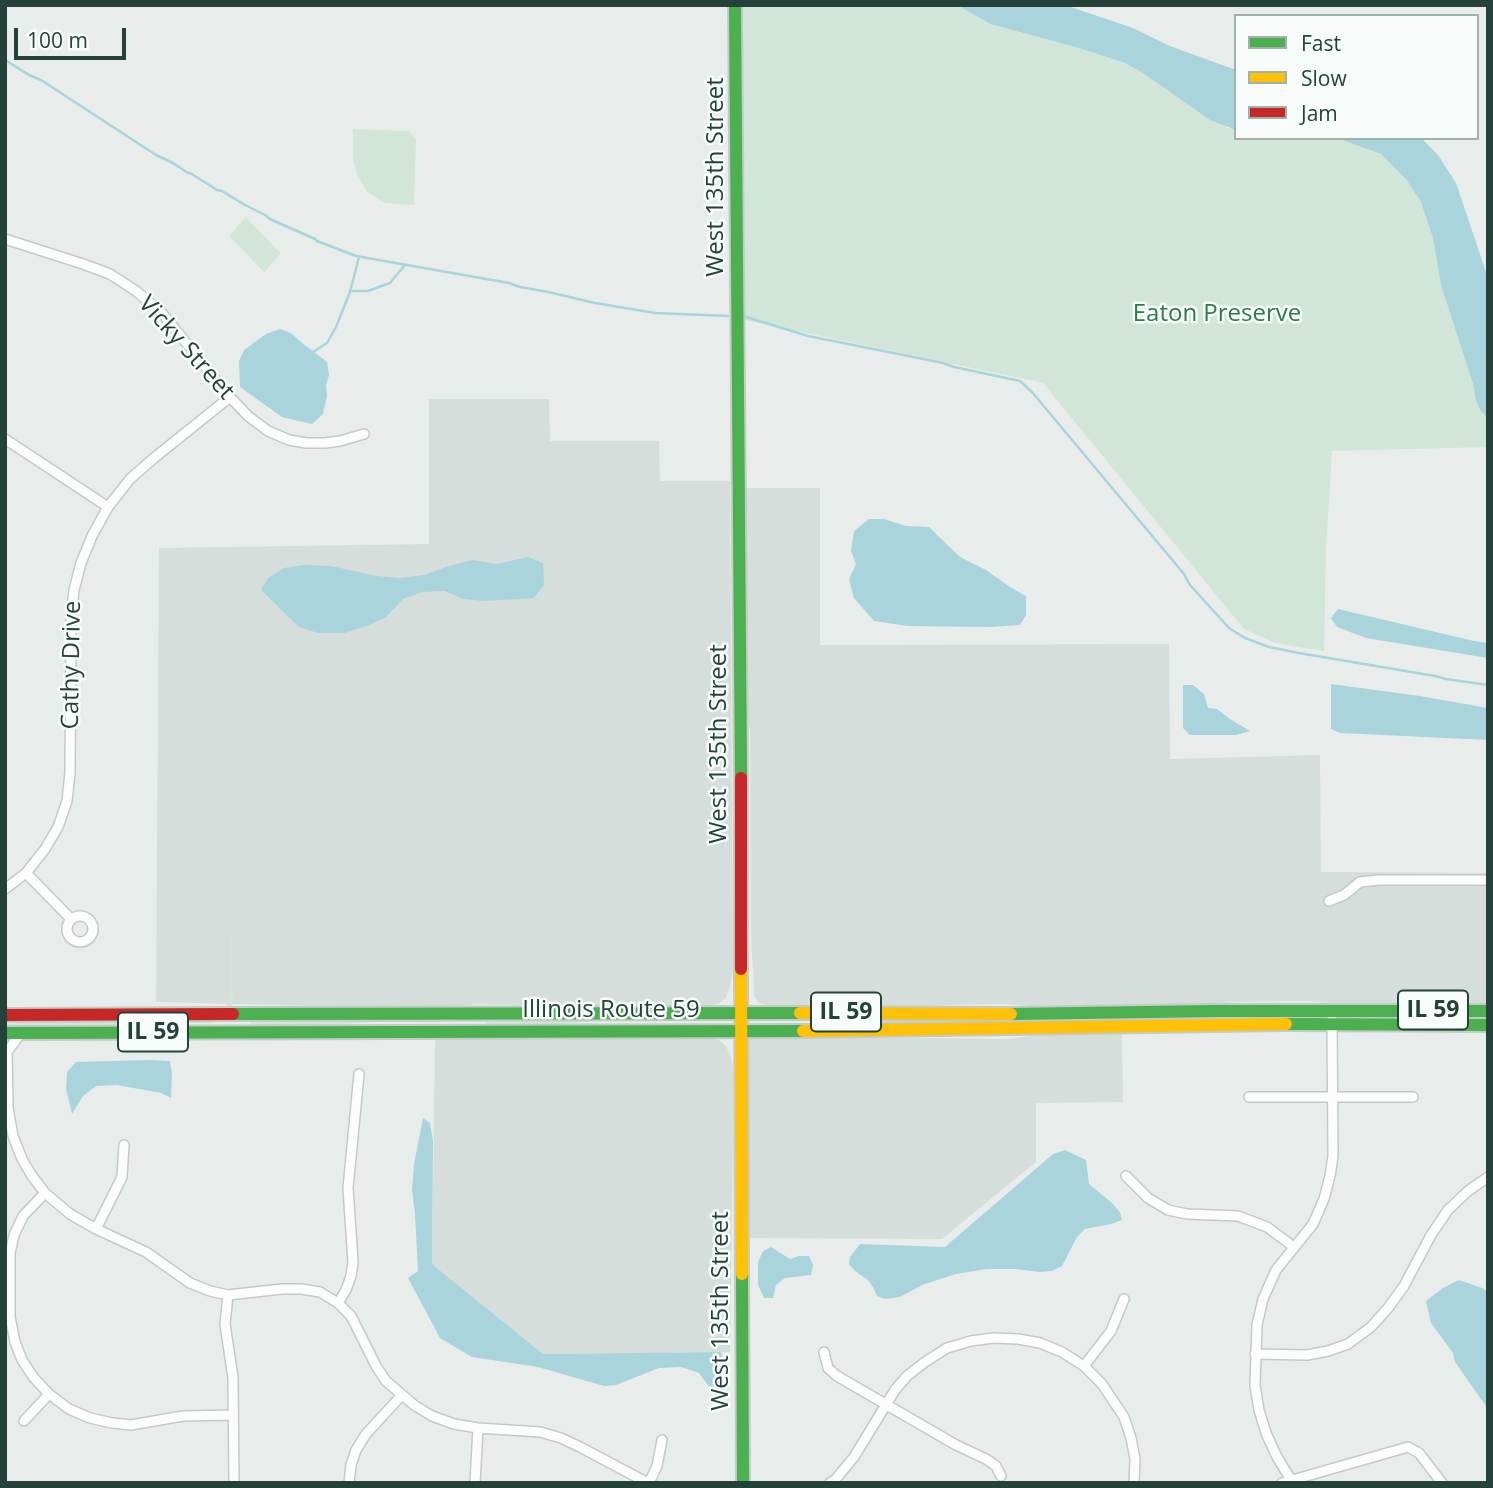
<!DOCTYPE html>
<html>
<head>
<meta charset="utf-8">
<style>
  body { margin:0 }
  #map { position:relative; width:1493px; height:1488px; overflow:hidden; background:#e8edeb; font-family:"Open Sans",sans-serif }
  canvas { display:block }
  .frame { position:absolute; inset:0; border:7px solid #24423a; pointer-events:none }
  .legend { position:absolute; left:1234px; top:14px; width:245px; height:126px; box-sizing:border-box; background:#f7fbf9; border:2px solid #a3b1ad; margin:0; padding:9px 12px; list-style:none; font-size:21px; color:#24423a }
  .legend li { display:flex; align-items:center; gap:14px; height:35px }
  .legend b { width:35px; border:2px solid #a3b1ad }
  .scale { position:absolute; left:14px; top:28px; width:112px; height:32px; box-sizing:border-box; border:4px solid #24423a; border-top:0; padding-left:9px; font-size:21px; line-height:24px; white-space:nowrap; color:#24423a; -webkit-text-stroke:5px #f7fbf9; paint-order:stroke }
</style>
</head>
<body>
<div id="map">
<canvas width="1493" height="1488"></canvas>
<div class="frame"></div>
<ul class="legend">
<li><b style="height:9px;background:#4caf50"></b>Fast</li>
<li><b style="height:9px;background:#ffc107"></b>Slow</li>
<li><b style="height:9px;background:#c62828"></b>Jam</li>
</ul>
<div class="scale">100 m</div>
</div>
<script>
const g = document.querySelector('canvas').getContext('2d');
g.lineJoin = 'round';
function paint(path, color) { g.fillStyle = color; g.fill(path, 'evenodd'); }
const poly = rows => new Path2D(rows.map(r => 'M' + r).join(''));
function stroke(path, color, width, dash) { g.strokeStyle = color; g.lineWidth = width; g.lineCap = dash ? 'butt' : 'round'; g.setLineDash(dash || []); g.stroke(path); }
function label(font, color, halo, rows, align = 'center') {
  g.font = font + ' "Open Sans",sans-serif'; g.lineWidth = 5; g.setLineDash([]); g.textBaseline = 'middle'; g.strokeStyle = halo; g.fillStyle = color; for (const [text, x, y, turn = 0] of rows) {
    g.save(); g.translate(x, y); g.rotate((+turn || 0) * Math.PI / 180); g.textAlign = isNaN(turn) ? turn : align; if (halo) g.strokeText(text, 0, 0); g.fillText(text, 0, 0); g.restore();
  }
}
const built = poly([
  [429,399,549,399,550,441,659,441,660,481,730,481,733,969,730,987,726,998,718,1004,697,1008,477,1004,436,1009,156,1002,159,548,429,544],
  [745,488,820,488,820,645,1169,644,1170,759,1320,755,1321,872,1488,873,1488,1006,1378,1006,1304,1001,1235,1002,1172,1008,1079,1010,1001,1004,944,1005,906,1008,773,1007,759,1003,754,996,754,983,751,943,750,731,745,689],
  [1122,1033,1123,1102,1036,1103,1036,1162,942,1239,748,1238,748,1036,1008,1039,1046,1034],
  [476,1036,534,1040,562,1040,593,1036,710,1037,719,1040,726,1046,731,1057,734,1072,730,1352,543,1354,432,1264,435,1040]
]);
const green = poly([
  [743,5,957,5,990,24,1079,48,1125,63,1143,73,1228,128,1236,130,1236,138,1336,138,1381,154,1406,178,1415,191,1427,215,1433,238,1441,285,1473,384,1476,401,1480,410,1488,419,1488,447,1332,451,1326,549,1324,651,1275,643,1244,629,1043,383,745,320],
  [353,129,409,131,416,139,414,205,385,203,367,192,356,172,353,158],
  [246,217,281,254,264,272,229,236],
  [232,938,233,1004,231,1008,225,1008,231,992,230,941],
  [412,1018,439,1020,439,1022,375,1022,306,1027,259,1026,251,1024,251,1022,342,1022],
  [604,1019,604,1020,543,1026,486,1026,486,1022],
  [990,1019,1026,1020,1021,1025,876,1025],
  [83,1020,222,1020,212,1023,157,1023,75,1028,5,1029,5,1024]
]);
const water = poly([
  [957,5,1065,5,1133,28,1170,46,1236,70,1236,130,1210,120,1143,73,1125,63,1079,48,990,24],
  [1336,138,1421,138,1438,155,1456,183,1488,278,1488,419,1480,410,1476,401,1473,384,1441,285,1433,238,1421,202,1406,179,1381,154],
  [280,329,291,333,302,343,327,362,329,375,326,385,327,396,323,414,312,424,282,417,240,387,239,361,244,350,266,334],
  [869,519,884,519,906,526,929,527,960,557,986,570,1010,587,1026,596,1026,615,1020,625,990,627,908,626,874,621,854,598,849,579,856,564,851,551,854,531],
  [528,557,543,563,544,585,534,598,484,601,463,599,445,591,423,592,403,599,385,618,364,627,344,633,318,633,299,627,261,590,268,578,284,568,304,565,331,566,377,576,400,578,424,575,446,567,472,560,497,564],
  [1338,609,1474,641,1488,643,1488,658,1366,638,1337,627,1331,618],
  [1331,684,1420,696,1488,708,1488,740,1340,733,1331,729],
  [1183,685,1193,685,1204,694,1208,708,1217,709,1230,719,1250,731,1236,735,1190,735,1183,728],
  [149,1060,170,1061,172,1073,171,1098,161,1093,117,1085,96,1086,83,1096,72,1114,66,1089,67,1072,76,1062],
  [423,1118,430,1123,433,1141,432,1264,543,1354,721,1352,724,1365,724,1400,718,1399,699,1373,681,1367,659,1368,616,1385,604,1386,538,1367,472,1357,440,1338,408,1278,418,1271,415,1214,412,1190,414,1164],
  [1065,1150,1086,1160,1089,1184,1112,1203,1120,1212,1122,1220,1111,1224,1085,1229,1077,1237,1062,1266,1052,1271,1040,1272,1015,1269,987,1269,956,1274,922,1285,900,1297,886,1299,877,1296,873,1287,868,1280,855,1271,849,1264,850,1257,860,1244,945,1247,1053,1154],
  [771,1247,790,1259,799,1256,809,1256,813,1265,811,1275,785,1278,776,1285,773,1298,764,1298,758,1285,758,1262,763,1251],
  [1459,1280,1482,1288,1488,1292,1488,1409,1455,1362,1453,1353,1431,1323,1426,1301,1443,1288]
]);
const stream = poly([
  [5,60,29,75,41,80,156,155,173,163,188,173,190,173,217,190,222,191,245,205,265,215,270,219,315,239,317,241,356,256,509,283,520,287,548,292,595,303,655,313,728,316],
  [350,291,368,291,390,283,405,265],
  [746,317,808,336,943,363,954,367,1020,381,1032,392,1184,574,1190,585,1229,628,1245,638,1269,647,1299,653,1435,676,1446,679,1488,685],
  [313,352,327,343,336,327,350,292,359,257]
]);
const street = poly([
  [5,239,83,264,110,274,136,291,162,313,230,397,248,416,268,431,289,440,306,443,325,443,340,441,364,434],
  [5,439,108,507],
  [26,873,71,919],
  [5,889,26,873,45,849,58,827,67,801,70,773,71,620,74,590,81,563,92,536,108,507,130,479,154,458,230,397],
  [1329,901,1344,895,1360,882,1379,880,1488,880],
  '67 929a13 13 0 1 1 26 0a13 13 0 1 1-26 0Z',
  [21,1033,7,1052,8,1108,13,1136,22,1159,32,1176,45,1193,70,1214,96,1229,146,1252,190,1283,210,1291,228,1295,282,1289,301,1289,320,1292,338,1303,351,1316,376,1366,386,1381,414,1405,432,1416,454,1424,478,1428,540,1432,561,1438,580,1447,648,1483],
  [1249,1097,1413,1097],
  [1126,1176,1148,1198,1168,1210,1187,1214,1238,1216,1267,1227,1294,1247],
  [45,1193,23,1216,14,1235,10,1253,10,1317,15,1342,22,1360,34,1378,49,1394,69,1409,90,1418,112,1423,131,1425,183,1416,233,1415],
  [96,1229,122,1177,124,1145],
  [228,1295,225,1324,233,1378,234,1483],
  [338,1303,346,1290,351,1276,353,1262,348,1188,359,1074],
  [824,1352,828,1368,837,1376,956,1445,986,1459,996,1466,1001,1476],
  [1255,1354,1307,1355,1328,1351,1348,1344,1371,1327,1388,1308,1404,1286,1431,1235,1448,1210,1468,1191,1488,1177],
  [1084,1366,1111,1331,1124,1299],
  [24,1421,49,1394],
  [349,1483,351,1465,356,1450,366,1434,401,1396],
  [475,1483,478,1428],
  [649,1483,657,1466,662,1440],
  [830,1483,835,1480,854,1457,895,1390,907,1376,925,1362,947,1348,971,1341,993,1338,1018,1339,1040,1343,1062,1352,1084,1366,1102,1384,1124,1417,1131,1438,1135,1459,1134,1483],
  [1282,1483,1408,1447,1419,1453,1442,1483],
  [1293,1483,1277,1457,1266,1433,1259,1410,1255,1385,1257,1325,1263,1299,1276,1270,1313,1224,1324,1199,1330,1176,1333,1156,1332,1019]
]);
const fast = poly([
  [735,5,741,778],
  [233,1014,800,1013],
  [1011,1014,1215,1011,1488,1011],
  [1286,1024,1488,1025],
  [5,1033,803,1031],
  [742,1274,743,1483]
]);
const slow = poly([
  [741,969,742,1274],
  [800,1013,1011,1014],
  [803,1031,1286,1024]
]);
const jam = poly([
  [741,778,741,969],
  [5,1015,233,1014]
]);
const shields = [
  [1433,1010,70],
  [846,1012,70],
  [153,1032,70]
];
const shieldNames = [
  ["IL 59",1433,1010],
  ["IL 59",846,1012],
  ["IL 59",153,1032]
];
const streetNames = [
  ["West 135th Street",716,177,-90],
  ["Vicky Street",186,348,48],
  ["Cathy Drive",72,665,-89],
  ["West 135th Street",719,744,-90],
  ["Illinois Route 59",611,1010],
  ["West 135th Street",721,1311,-90]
];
const parkNames = [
  ["Eaton Preserve",1217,314]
];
paint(built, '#d6dedb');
paint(green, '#d1e6d8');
paint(water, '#a9d4db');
stroke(stream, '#a9d4db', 2.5);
stroke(street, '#c5cac8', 12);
stroke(fast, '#c3cbc8', 16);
stroke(slow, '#c3cbc8', 16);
stroke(jam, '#c3cbc8', 16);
stroke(street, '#fcfcfc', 9);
stroke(fast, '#4caf50', 12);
stroke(slow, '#ffc107', 12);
stroke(jam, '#c62828', 12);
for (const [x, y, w] of shields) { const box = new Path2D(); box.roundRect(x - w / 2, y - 19.5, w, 39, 5); g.fillStyle = '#f7fbf9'; g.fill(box); stroke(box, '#24423a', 2); }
label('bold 23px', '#24423a', null, shieldNames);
label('24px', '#24423a', '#f7fbf9', streetNames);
label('24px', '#2d7a4b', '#f7fbf9', parkNames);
</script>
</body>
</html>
